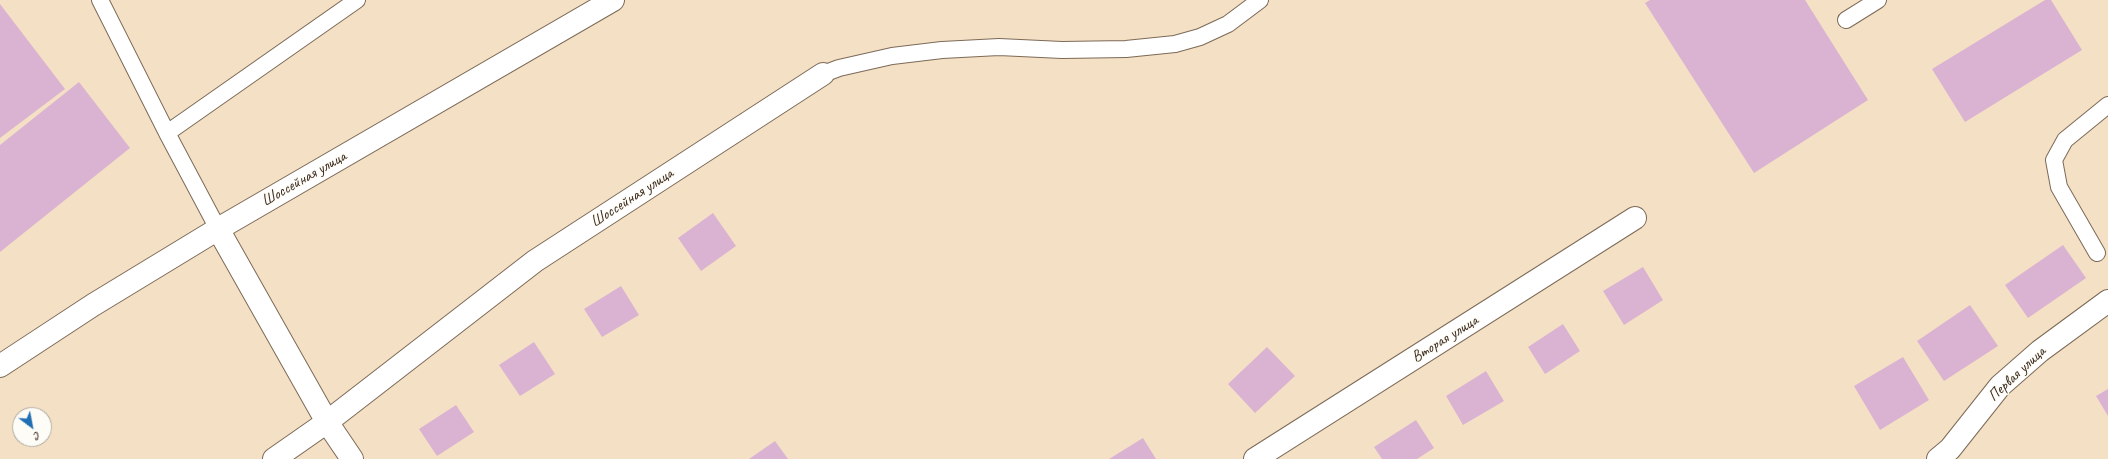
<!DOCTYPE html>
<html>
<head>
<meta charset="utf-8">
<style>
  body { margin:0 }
  #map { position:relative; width:2108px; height:459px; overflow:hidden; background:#f4e0c4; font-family:Caveat,sans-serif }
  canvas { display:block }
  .north { position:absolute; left:12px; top:407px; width:40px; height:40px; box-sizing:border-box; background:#fdfcf7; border:1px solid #afa8a0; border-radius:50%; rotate:148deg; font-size:11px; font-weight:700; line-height:16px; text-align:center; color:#3b2a1e }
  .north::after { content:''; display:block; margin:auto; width:14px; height:18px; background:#1f6fb2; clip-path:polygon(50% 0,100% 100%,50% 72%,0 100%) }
</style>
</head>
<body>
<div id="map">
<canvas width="2108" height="459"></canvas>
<div class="north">С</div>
</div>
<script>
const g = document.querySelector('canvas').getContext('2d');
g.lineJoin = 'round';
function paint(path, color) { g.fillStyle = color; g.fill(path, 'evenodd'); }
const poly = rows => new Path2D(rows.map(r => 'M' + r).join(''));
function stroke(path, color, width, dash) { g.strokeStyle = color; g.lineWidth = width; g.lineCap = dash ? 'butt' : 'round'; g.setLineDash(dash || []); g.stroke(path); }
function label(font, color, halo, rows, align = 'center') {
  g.font = font + ' Caveat,sans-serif'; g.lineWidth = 3; g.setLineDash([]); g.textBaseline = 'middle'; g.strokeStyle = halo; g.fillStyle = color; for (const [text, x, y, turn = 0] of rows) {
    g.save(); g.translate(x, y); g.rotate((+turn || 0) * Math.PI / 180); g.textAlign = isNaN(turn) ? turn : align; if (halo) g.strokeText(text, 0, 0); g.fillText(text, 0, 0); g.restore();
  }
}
const building = poly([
  [1650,0,1805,0,1868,100,1754,173,1645,3],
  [2045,0,2051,0,2082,50,1965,122,1932,69],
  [0,4,65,89,0,138],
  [79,82,130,148,0,252,0,145],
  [713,213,736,246,701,271,678,238],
  [2063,245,2086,278,2028,318,2005,285],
  [1643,267,1663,300,1624,325,1603,291],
  [621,286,639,315,602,337,584,309],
  [1970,305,1998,346,1944,381,1917,341],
  [1563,324,1580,351,1545,374,1528,347],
  [534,342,555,374,520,396,499,365],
  [1267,347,1295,376,1255,413,1228,384],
  [1903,357,1929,400,1880,430,1854,386],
  [1486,371,1504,401,1463,425,1446,396],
  [2108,389,2108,416,2096,396],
  [456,405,474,432,437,456,419,429],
  [1416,420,1434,448,1417,459,1382,459,1374,447],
  [1143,438,1156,459,1109,459],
  [775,441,788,459,749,459]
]);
const service = poly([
  [100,0,167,133],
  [1846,20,1878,0],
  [823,74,839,68,892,56,942,50,999,47,1062,50,1126,49,1175,44,1200,37,1228,24,1260,0],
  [218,229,167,133,357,0],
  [2097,253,2059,187,2054,160,2065,140,2108,105]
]);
const minor = poly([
  [218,229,327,422,352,459],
  [274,459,327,422,535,261,823,74],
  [1255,459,1635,218],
  [1938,459,1950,449,2000,386,2040,351,2108,301]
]);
const primary = poly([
  [0,366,93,305,218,229,613,0]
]);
const streetNames = [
  ["Шоссейная улица",304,179,-30],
  ["Шоссейная улица",632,198,-33],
  ["Вторая улица",1445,339,-32],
  ["Первая улица",2017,374,-43]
];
paint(building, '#dbb3d2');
stroke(service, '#7c6a58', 18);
stroke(minor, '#7c6a58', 24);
stroke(primary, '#7c6a58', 24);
stroke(service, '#fff', 16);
stroke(minor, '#fff', 22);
stroke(primary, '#fff', 22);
label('16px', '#3b2a1e', '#fdfcf7', streetNames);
</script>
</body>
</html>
